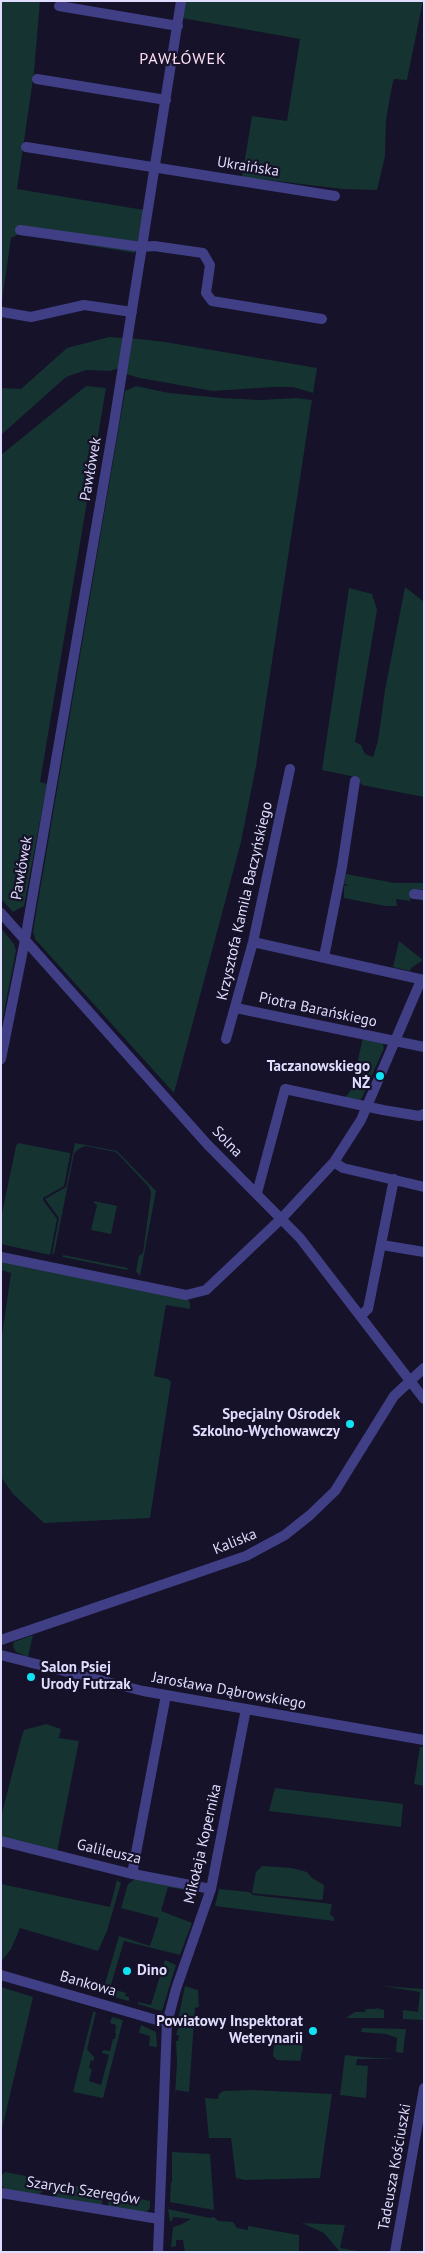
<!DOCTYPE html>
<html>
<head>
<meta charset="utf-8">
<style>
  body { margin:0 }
  #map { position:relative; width:425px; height:2253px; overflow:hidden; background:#151229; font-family:"PT Sans",sans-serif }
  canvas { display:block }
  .frame { position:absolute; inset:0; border:2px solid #dfdcfd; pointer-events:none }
</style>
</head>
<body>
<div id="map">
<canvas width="425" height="2253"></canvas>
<div class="frame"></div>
</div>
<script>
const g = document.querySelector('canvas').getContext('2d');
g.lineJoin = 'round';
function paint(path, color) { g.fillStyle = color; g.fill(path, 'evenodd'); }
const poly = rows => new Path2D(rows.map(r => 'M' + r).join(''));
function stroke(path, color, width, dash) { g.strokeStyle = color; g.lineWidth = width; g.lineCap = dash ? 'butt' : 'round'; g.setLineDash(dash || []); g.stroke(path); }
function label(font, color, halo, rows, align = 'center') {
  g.font = font + ' "PT Sans",sans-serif'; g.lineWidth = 4.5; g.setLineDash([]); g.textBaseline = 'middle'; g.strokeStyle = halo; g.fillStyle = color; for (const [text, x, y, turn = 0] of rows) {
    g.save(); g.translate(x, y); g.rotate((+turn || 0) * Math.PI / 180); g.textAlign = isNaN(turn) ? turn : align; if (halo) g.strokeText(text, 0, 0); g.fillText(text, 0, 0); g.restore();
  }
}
const green = poly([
  [1,1,40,1,34,72,17,189,144,210,135,253,19,234,11,238,1,308],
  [183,1,423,1,407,80,394,79,392,86,386,120,385,156,377,190,343,189,242,177,252,116,287,121,300,39,182,18],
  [109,337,125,338,119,368,110,371,86,370,66,377,1,435,1,388,21,389,67,348],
  [130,338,165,342,317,368,313,393,293,387,274,387,213,391,140,378,126,374],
  [86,386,106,388,40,782,47,784,24,906,13,912,1,899,1,455],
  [136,386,169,393,222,398,260,400,296,398,312,400,256,766,241,842,174,1093,35,939,33,931,125,391],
  [405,587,424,602,424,797,362,785,355,777,322,770,349,588,372,594,377,610,355,742,361,745,365,754,373,757,378,741,385,690],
  [346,874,395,883,424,883,424,889,413,889,410,901,396,899,397,906,385,906,344,898,344,886,348,885,344,884],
  [1,928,14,944,16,951,1,1027],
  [399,941,423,960,411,968,410,971,393,967],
  [363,1037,382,1041,384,1048,362,1098,360,1100,345,1098,352,1088],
  [18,1143,70,1153,70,1155,64,1186,43,1198,43,1200,57,1219,50,1255,1,1244,1,1218,16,1146],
  [75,1143,117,1151,156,1191,140,1276,136,1271,139,1256,143,1253,151,1193,149,1187,116,1152,85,1146,77,1150,74,1154,54,1254,52,1254,59,1218,45,1199,66,1187],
  [94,1201,117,1206,111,1234,91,1230,97,1205,94,1203],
  [63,1255,128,1268,127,1270,63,1257],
  [1,1261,188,1299,190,1303,190,1309,166,1305,154,1376,168,1379,171,1382,150,1518,44,1523,13,1494,1,1477,1,1342,11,1273,1,1270],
  [33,1635,28,1657,16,1652,13,1647,14,1642],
  [46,1724,61,1729,59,1738,79,1741,57,1852,1,1837,1,1817,21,1739,24,1730],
  [420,1747,424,1747,424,1786,414,1784],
  [275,1788,403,1804,401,1827,269,1811],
  [262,1866,292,1868,307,1872,312,1878,324,1885,323,1898,322,1900,252,1893,256,1872],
  [136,1878,197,1889,197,1892,168,1887,161,1911,192,1923,180,1955,124,1941,110,1988,126,1993,125,1996,129,1997,129,2001,102,1994,119,1936,150,1946,159,1918,121,1908,128,1884],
  [117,1880,121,1883,107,1931,98,1951,20,1928,11,1949,1,1962,1,1884,110,1907],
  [219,1889,249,1892,253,1895,332,1904,330,1915,334,1917,334,1921,215,1906],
  [165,1960,176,1965,163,2008,161,2011,138,2004,138,2002,151,2005],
  [185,1986,198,1990,199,2007,195,2008,189,2092,176,2090,175,2095,177,2063,176,2041,178,2041,179,2035,176,2035,179,2025,177,2025],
  [382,1986,424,1989,424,2020,403,2019,403,2010,418,2012,420,1992],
  [1,1987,33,1997,1,2133],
  [376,2008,384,2010,384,2018,346,2018,355,2012,365,2012,366,2009,375,2009],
  [93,2012,96,2012,87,2049,94,2057,94,2061,91,2060,89,2068,92,2069,89,2081,101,2085,109,2055,102,2053,103,2050,110,2051,113,2039,115,2039,116,2034,115,2033,116,2025,110,2023,112,2017,123,2020,103,2098,73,2092],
  [141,2025,156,2032,157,2047,149,2046,150,2036,139,2033],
  [362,2028,406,2029,403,2053,396,2052,397,2038,386,2034,361,2032],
  [278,2040,300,2042,303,2047,300,2061,277,2060,273,2056,274,2044],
  [345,2055,362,2057,396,2059,357,2059,356,2065,368,2066,366,2098,340,2095],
  [252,2090,332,2094,320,2178,245,2180,236,2178,231,2138,209,2138,205,2098,218,2099,219,2094,223,2091],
  [172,2152,210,2154,214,2210,170,2202,171,2182,172,2182],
  [5,2172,41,2179,44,2183,43,2191,38,2195,5,2189,1,2185,1,2176],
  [56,2182,104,2191,102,2204,100,2205,54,2197,50,2191,52,2184],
  [110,2192,150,2201,150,2208,147,2212,109,2207,108,2205],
  [168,2209,209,2218,214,2217,218,2221,233,2222,237,2228,248,2230,248,2226,299,2235,299,2252,185,2252,183,2240,176,2240,176,2246,171,2247,173,2227,180,2225,191,2219,173,2217,172,2221,170,2221],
  [302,2223,345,2225,340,2248,364,2252,340,2252,324,2233]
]);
const minor = poly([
  [59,6,178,26],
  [37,79,166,100],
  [26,147,335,196],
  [20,230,142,247,154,246,203,253,210,265,206,293,212,301,322,319],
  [2,312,31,317,84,305,132,312],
  [414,894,424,895],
  [1,913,207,1144,300,1238,424,1399],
  [253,942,424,980],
  [324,957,342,867,355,781],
  [236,1008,424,1047],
  [226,1039,253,942,290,769],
  [1,1059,25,940,114,423,181,1],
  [334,1162,343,1168,424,1187],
  [257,1193,285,1089,383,1110,419,1116,424,1114],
  [382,1245,424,1252],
  [1,1257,186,1295,206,1290,282,1218,334,1162,361,1120,419,985,424,980],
  [360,1316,368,1309,394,1179],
  [1,1640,246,1556,285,1535,310,1515,335,1491,394,1396,424,1368],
  [1,1655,143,1691,424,1740],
  [1,1841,128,1873,211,1889],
  [132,1874,166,1695],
  [1,1975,167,2023],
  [1,2193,159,2219],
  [158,2252,167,2023,176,1989,211,1889,246,1709],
  [395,2252,424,2088]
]);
const markers = [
  [380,1076,5,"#11e3f4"],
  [350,1424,5,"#11e3f4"],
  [31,1677,5,"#11e3f4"],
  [127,1971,5,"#11e3f4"],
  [313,2031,5,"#11e3f4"]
];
const streetNames = [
  ["Ukraińska",248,167,9],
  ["Pawłówek",91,469,-80],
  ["Pawłówek",22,868,-80],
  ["Krzysztofa Kamila Baczyńskiego",245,901,-77],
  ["Piotra Barańskiego",318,1010,12],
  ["Solna",227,1142,46],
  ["Kaliska",235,1542,-22],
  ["Jarosława Dąbrowskiego",229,1691,10],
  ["Mikołaja Kopernika",203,1844,-77],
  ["Galileusza",109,1852,13],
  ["Bankowa",88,1984,16],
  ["Tadeusza Kościuszki",395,2167,-80],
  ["Szarych Szeregów",83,2191,9]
];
const poiNames = [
  ["Taczanowskiego",370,1067],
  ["NŻ",370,1084],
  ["Specjalny Ośrodek",340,1415],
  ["Szkolno-Wychowawczy",340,1432],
  ["Salon Psiej",41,1668,"left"],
  ["Urody Futrzak",41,1685,"left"],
  ["Dino",137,1971,"left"],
  ["Powiatowy Inspektorat",303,2022],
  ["Weterynarii",303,2039]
];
const neighbourhoodNames = [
  ["PAWŁÓWEK",183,59]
];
paint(green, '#153331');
stroke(minor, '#403f86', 10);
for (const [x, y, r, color] of markers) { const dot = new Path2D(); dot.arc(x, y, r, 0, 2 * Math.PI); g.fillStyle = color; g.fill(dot); stroke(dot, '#151229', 2); }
label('15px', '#dfdcfd', '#151229', streetNames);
label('bold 15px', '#dfdcfd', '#151229', poiNames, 'right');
g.letterSpacing = '1px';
label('16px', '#fedef3', '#151229', neighbourhoodNames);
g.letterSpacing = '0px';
</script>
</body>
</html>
